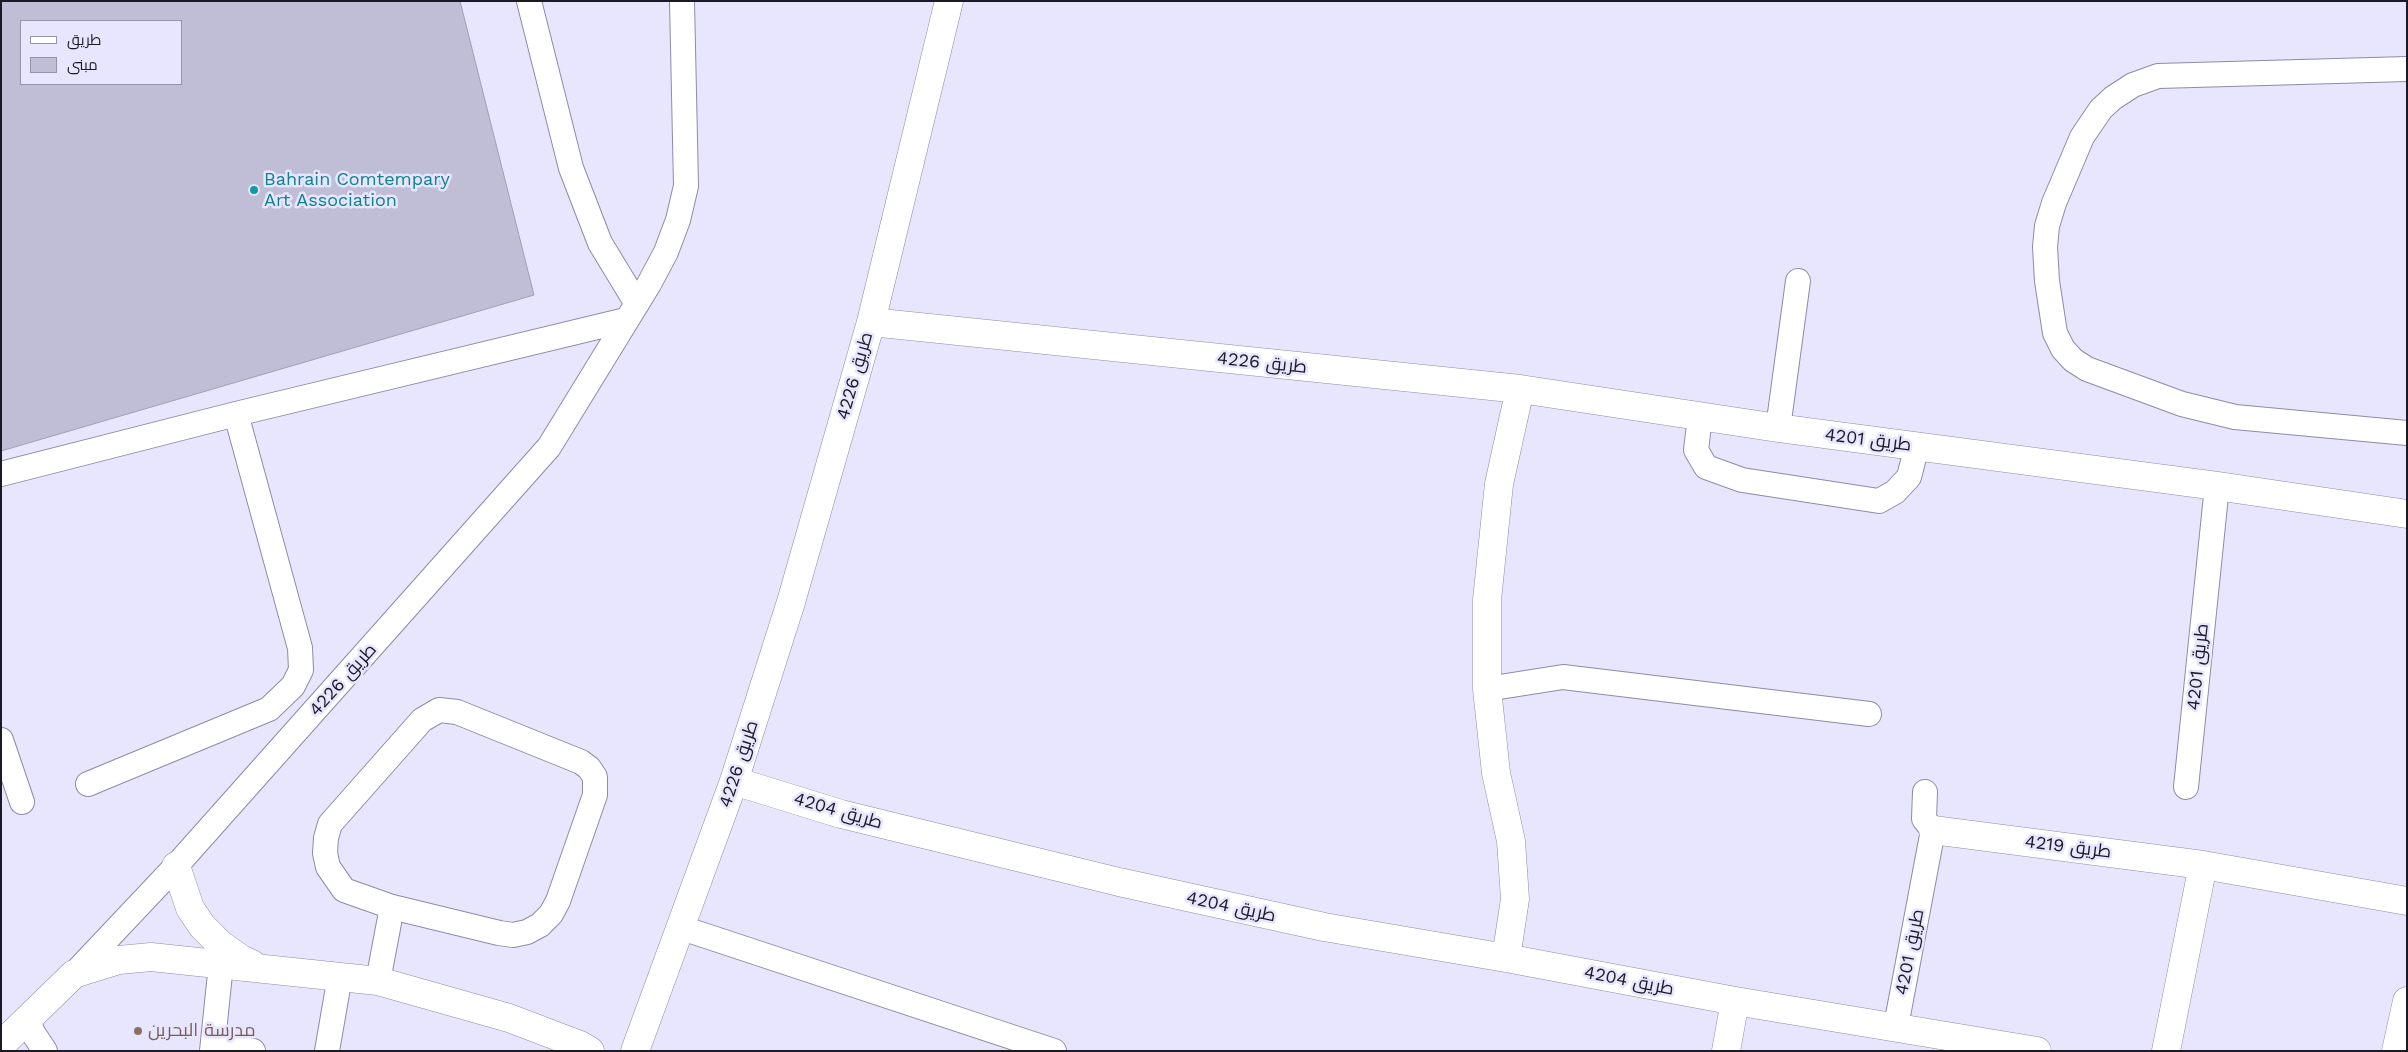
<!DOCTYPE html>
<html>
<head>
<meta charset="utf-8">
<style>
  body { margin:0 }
  #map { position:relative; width:2408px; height:1052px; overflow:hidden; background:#e8e5ff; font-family:"Work Sans",Cairo,sans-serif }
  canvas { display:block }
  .frame { position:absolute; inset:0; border:2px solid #1b1923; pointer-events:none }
  .legend { position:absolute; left:20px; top:20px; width:162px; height:65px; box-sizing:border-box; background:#e8e5ff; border:1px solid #9693a7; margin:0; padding:6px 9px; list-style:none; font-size:15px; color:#1b1923 }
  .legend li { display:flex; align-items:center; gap:10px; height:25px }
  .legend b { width:25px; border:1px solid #9693a7 }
</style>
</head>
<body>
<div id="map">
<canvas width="2408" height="1052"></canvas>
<div class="frame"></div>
<ul class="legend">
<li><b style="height:6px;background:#fff"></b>طريق</li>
<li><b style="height:14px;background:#c0bdd6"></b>مبنى</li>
</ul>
</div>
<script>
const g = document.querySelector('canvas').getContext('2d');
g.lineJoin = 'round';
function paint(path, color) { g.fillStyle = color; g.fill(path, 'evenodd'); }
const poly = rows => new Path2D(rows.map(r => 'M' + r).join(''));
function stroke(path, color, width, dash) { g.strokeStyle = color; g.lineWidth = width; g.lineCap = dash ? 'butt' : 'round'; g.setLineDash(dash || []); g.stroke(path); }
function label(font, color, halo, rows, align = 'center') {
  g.font = font + ' "Work Sans",Cairo,sans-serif'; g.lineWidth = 5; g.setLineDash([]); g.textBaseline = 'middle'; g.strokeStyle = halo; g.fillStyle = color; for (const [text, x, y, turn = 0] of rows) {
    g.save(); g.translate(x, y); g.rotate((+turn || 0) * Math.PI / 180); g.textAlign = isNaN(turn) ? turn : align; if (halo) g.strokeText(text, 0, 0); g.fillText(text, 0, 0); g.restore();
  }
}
const building = poly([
  [1,1,460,1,534,295,1,451,1,1],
  [21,21,181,21,181,84,21,84,21,21]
]);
const service = poly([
  [529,1,571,168,600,243,637,304],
  [2407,69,2158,76,2133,85,2113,98,2101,109,2082,137,2054,203,2047,226,2045,247,2047,281,2055,333,2063,349,2073,360,2087,369,2182,404,2235,417,2407,433],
  [1700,417,1696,450,1706,467,1742,480,1879,501,1895,492,1909,477,1917,446],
  [1778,428,1798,281],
  [1,474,236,414,626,320],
  [1487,689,1563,677,1869,714],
  [439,710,457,712,581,762,589,768,595,777,595,795,558,901,551,914,540,925,527,932,513,935,499,933,392,907,344,890,328,867,325,853,326,838,330,824,422,720,439,710],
  [1,740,22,802],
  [88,784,269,709,293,686,301,670,300,648,236,414],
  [2186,787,2217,486],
  [682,928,1054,1051],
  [74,974,176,866,549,447,649,284,666,252,678,220,686,186,682,1],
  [378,981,392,907],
  [28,1020,33,1033,45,1051],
  [1896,1026,1933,830,1924,819,1925,792],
  [213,1042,253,1051],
  [212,1051,221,964],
  [327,1051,340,976]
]);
const minor = poly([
  [871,322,1520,389,1778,428,2217,486,2407,514],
  [734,781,841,814,1119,882,1324,927,1506,958,1735,1001,2037,1051],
  [1933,830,2203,865,2407,901],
  [176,866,190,908,202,926,220,944,241,959,252,964],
  [1506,958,1515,899,1511,841,1496,773,1487,689,1487,600,1499,484,1520,389],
  [1,1045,74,974,119,960,151,957,378,981,509,1018,580,1045,590,1051],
  [635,1051,734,781,791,602,871,322,949,1],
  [1726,1051,1735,1001],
  [2166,1051,2203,865],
  [2396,1051,2407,1001]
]);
const markers = [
  [254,190,5,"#0f9aa8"],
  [138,1031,5,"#8d6e63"]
];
const cultureNames = [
  ["Bahrain Comtempary",264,180],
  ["Art Association",264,201]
];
const streetNames = [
  ["طريق 4226",1262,363,6],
  ["طريق 4226",855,376,-74],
  ["طريق 4201",1868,440,7],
  ["طريق 4201",2198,667,-84],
  ["طريق 4226",343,680,-48],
  ["طريق 4226",739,764,-72],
  ["طريق 4204",838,811,16],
  ["طريق 4219",2068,847,7],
  ["طريق 4204",1231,907,12],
  ["طريق 4201",1910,952,-79],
  ["طريق 4204",1629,981,11]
];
const educationNames = [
  ["مدرسة البحرين",148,1031]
];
paint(building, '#c0bdd6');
stroke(building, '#a19db6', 1);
stroke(service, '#8f8ba4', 26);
stroke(minor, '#8f8ba4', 29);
stroke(service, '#fff', 24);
stroke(minor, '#fff', 28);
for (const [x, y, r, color] of markers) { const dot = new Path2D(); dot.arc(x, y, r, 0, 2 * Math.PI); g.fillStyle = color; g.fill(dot); stroke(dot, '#e8e5ff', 2); }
label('18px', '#0d838f', '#e8e5ff', cultureNames, 'left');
label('18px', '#1b1923', '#e8e5ff', streetNames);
label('18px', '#785e54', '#e8e5ff', educationNames, 'left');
</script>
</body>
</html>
